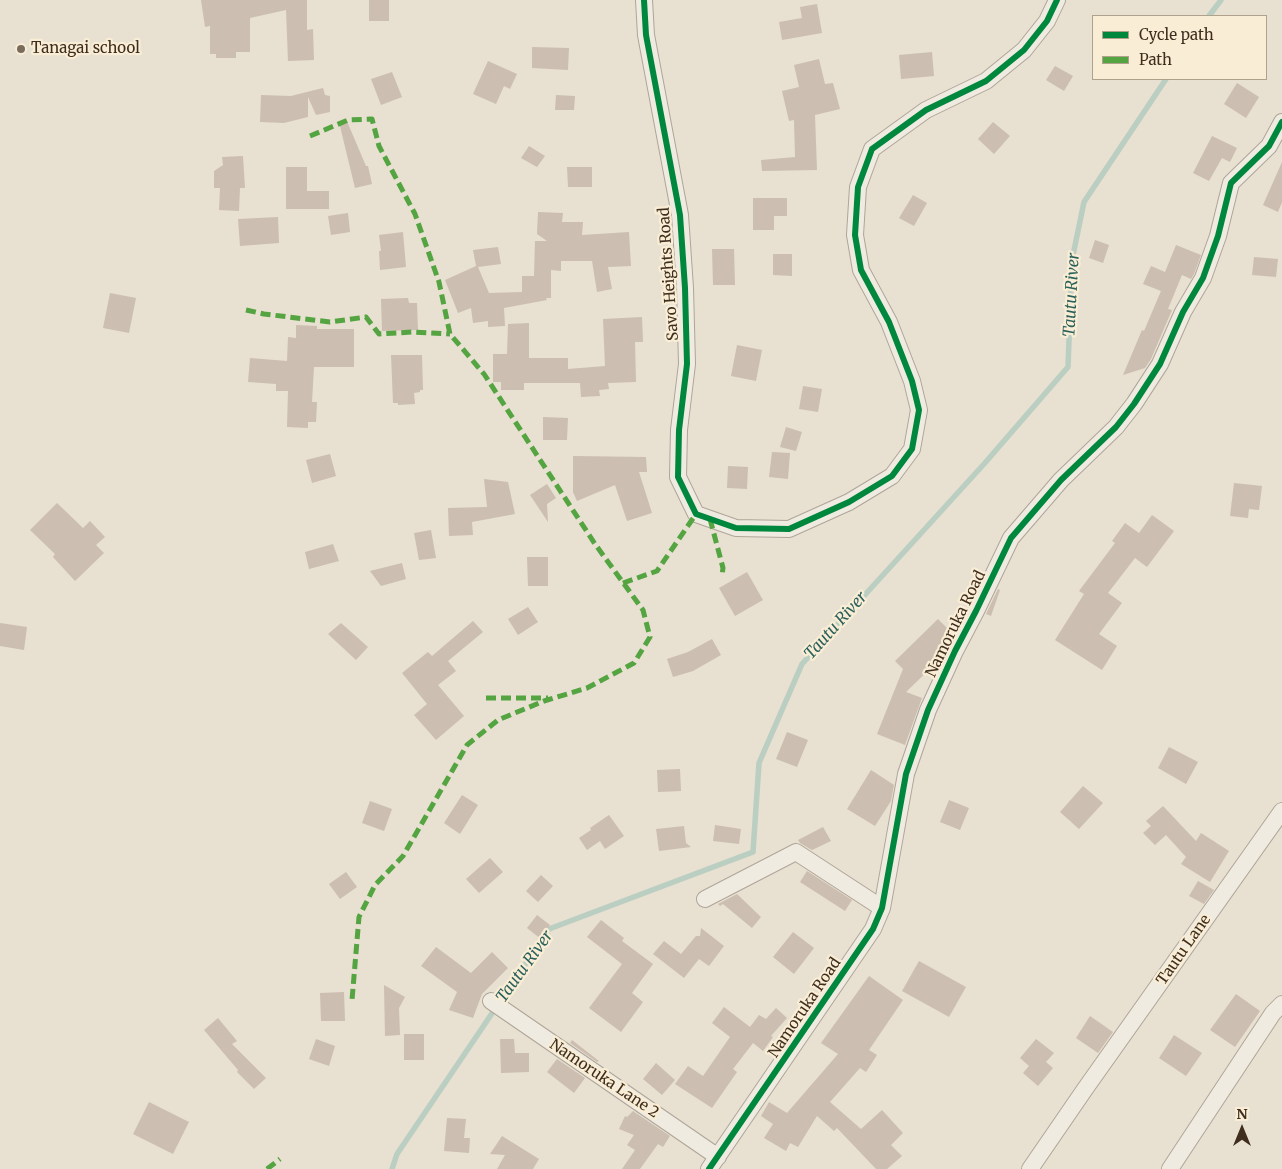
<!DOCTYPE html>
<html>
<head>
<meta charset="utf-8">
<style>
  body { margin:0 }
  #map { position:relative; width:1282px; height:1169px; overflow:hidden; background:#e8e0d0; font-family:Merriweather,serif }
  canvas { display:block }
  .legend { position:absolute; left:1092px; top:15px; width:175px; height:65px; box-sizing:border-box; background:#f9eed5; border:1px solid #afa18c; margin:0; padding:6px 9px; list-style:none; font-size:15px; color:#3f2d1e }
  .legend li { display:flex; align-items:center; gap:10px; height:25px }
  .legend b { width:25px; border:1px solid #afa18c }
  .north { position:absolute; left:1217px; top:1104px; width:50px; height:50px; -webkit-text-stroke:4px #f9eed5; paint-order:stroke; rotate:0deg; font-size:14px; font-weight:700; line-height:20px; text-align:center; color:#3f2d1e }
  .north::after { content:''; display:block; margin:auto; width:18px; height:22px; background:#3f2d1e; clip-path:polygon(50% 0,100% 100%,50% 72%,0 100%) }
</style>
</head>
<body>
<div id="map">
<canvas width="1282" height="1169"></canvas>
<ul class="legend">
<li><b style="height:6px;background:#00873e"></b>Cycle path</li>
<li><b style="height:6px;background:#54a441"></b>Path</li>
</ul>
<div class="north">N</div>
</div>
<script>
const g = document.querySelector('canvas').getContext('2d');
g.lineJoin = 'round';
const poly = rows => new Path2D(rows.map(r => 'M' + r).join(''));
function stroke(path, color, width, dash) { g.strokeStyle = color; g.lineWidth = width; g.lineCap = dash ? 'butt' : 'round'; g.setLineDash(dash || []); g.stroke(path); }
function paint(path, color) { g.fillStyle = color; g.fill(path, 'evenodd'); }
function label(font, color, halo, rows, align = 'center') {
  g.font = font + ' Merriweather,serif'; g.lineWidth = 4.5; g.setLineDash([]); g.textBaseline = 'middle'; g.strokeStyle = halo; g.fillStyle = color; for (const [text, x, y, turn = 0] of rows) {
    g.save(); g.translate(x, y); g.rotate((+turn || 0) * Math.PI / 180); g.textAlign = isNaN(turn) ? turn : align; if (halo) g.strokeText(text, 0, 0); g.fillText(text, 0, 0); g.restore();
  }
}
const stream = poly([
  [1209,16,1221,0],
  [392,1169,397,1154,549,929,753,852,759,763,802,664,984,464,1068,367,1072,260,1084,202,1166,79]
]);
const building = poly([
  [201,0,307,0,307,30,313,29,314,60,288,61,286,10,250,18,250,52,236,52,236,58,216,58,216,54,210,54,210,26,205,27],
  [369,0,389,0,389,21,369,21],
  [817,4,822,33,782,40,779,22,802,18,800,7],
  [532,47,569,48,568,70,532,68],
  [932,52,934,76,901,79,899,55],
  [819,59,825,84,833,83,840,109,815,115,817,170,762,171,761,160,795,157,794,120,789,121,782,91,799,87,794,65],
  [488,61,517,74,510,89,504,86,496,104,473,94],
  [1055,66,1073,76,1064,91,1046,80],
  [392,72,402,97,381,105,371,79],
  [1237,83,1259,97,1246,118,1224,104],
  [323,88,325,95,330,96,330,112,316,115,308,97,308,117,284,123,260,122,261,95,291,96],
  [556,95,575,96,574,110,555,110],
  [346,119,366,166,368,166,372,184,355,188,339,122],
  [993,122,1010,136,994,154,978,139],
  [1212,136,1237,148,1230,162,1222,158,1209,181,1193,173],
  [529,146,545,156,537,167,521,158],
  [243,156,245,188,240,188,239,211,219,210,220,188,214,188,214,171,223,165,222,157],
  [1282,162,1282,202,1278,212,1263,205],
  [286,167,307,167,307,191,329,191,329,209,286,209],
  [567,167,592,167,592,187,568,187],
  [913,195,927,203,914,226,899,218],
  [753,198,787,198,787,216,774,216,774,230,753,230],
  [538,212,563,213,562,222,583,222,582,235,629,232,631,266,608,267,612,289,597,292,592,261,561,261,561,271,551,270,551,298,546,298,547,300,504,308,505,326,488,327,488,321,473,323,471,308,458,313,445,280,476,266,473,250,498,247,501,264,478,267,489,293,522,292,522,276,534,276,535,241,547,241,537,234],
  [348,213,350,232,331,235,328,216],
  [278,217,279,243,240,246,238,219],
  [403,232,406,267,380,270,379,251,381,251,379,235],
  [1095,240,1109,245,1103,263,1089,258],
  [1176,245,1201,255,1194,274,1191,279,1182,275,1168,309,1172,310,1151,359,1145,368,1123,375,1142,330,1144,331,1161,291,1143,284,1151,266,1165,272],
  [712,249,734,249,735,285,713,285],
  [773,254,792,254,792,276,773,275],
  [1254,257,1278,259,1276,277,1252,275],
  [110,293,136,298,129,333,103,328],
  [408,298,409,303,417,303,418,330,382,331,381,299],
  [642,317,643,342,635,342,636,382,608,383,609,389,599,390,600,396,581,397,580,383,524,383,524,390,501,390,501,382,493,382,493,354,507,354,508,324,529,323,529,358,568,358,568,369,605,366,603,319],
  [296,325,317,326,317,329,354,329,354,367,314,367,312,402,317,402,316,422,308,422,308,428,287,427,288,391,276,391,276,384,248,382,250,358,287,361,288,337,296,338],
  [737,345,762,350,756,381,731,376],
  [391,355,422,355,423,390,420,390,420,392,414,393,415,404,398,405,398,403,393,403],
  [803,386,822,389,818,412,799,409],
  [543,417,568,418,567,440,543,440],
  [786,427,802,432,796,451,780,447],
  [772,452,790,453,788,479,769,477],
  [330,454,336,476,312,483,306,460],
  [573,456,646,457,647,472,639,472,652,513,627,521,615,485,577,501,573,492],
  [728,466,748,467,747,489,727,488],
  [484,479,508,482,515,514,472,522,473,535,449,536,448,508,487,507],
  [1234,483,1262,486,1259,510,1249,509,1248,518,1230,516],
  [547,484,556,498,547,504,548,522,530,495],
  [57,503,83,528,90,521,105,537,96,545,104,553,75,581,53,557,55,554,30,530],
  [1152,515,1174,531,1147,567,1135,558,1108,593,1122,603,1099,634,1117,646,1102,670,1055,640,1084,594,1079,591,1115,543,1112,541,1125,523,1139,533],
  [431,530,436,558,419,560,414,533],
  [333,544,339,561,309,569,305,552],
  [527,557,548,557,548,586,528,586],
  [402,563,406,579,381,586,370,571],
  [747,572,763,600,735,616,719,588],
  [998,589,1000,590,991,616,986,614],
  [528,607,538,622,518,635,508,619],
  [938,619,953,634,939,662,938,661,906,692,922,698,905,745,877,734,903,669,895,661],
  [473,621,483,632,448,661,456,671,438,685,464,716,436,740,414,715,427,704,402,673,428,652,432,656],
  [0,623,27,627,24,650,0,646],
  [341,623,368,647,356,660,328,634],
  [712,639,721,655,693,671,673,677,667,659,688,652],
  [787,732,808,740,797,767,776,759],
  [1169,747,1198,762,1186,784,1158,768],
  [680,769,681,791,658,792,657,770],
  [871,770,894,785,891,801,875,826,847,809],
  [1083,786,1103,803,1079,829,1060,812],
  [462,795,478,805,460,834,444,823],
  [949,800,969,808,960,830,940,822],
  [370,801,392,809,384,831,362,823],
  [1163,806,1196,841,1201,833,1229,851,1210,882,1181,864,1186,857,1166,835,1155,845,1143,833,1151,826,1146,821],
  [609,815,624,836,605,849,600,841,587,850,579,838,591,830,590,828],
  [715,825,741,829,739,844,713,841],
  [684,826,686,843,691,847,659,851,656,829],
  [823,827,831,841,812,850,800,843,798,840],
  [490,858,503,872,479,893,466,879],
  [807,871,852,900,845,911,800,882],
  [346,872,357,887,340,899,329,884],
  [541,875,553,886,538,902,526,891],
  [1198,881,1214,890,1204,904,1189,896],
  [737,894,761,917,752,928,723,904,720,906,718,904],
  [537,915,550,925,541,939,527,928],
  [601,920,624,938,622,941,653,964,632,993,643,1002,621,1032,589,1008,622,964,587,937],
  [701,928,724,946,709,966,699,959,684,978,653,954,664,941,681,954,696,936,700,936],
  [793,932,814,948,794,974,773,957],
  [436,947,471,973,492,952,508,968,482,994,473,1018,449,1010,457,992,421,966],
  [919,961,966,987,949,1017,902,991],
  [869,976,903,1000,869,1050,877,1055,866,1072,860,1068,830,1102,861,1129,882,1110,903,1133,891,1145,902,1156,887,1169,876,1169,837,1128,834,1131,817,1116,798,1147,790,1143,786,1151,764,1138,773,1124,761,1116,769,1102,787,1113,838,1054,821,1043],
  [384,985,405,997,399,1008,400,1035,385,1036],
  [344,992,345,1021,321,1021,320,993],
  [1236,994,1260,1011,1235,1047,1210,1030],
  [724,1007,750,1027,759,1015,766,1019,776,1008,787,1018,771,1036,773,1037,763,1051,753,1043,733,1069,737,1072,712,1108,675,1084,688,1066,703,1076,730,1037,712,1023],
  [1090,1016,1113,1032,1098,1053,1076,1038],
  [218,1018,237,1041,232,1044,266,1078,254,1089,237,1072,238,1070,204,1030],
  [404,1034,424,1034,424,1060,404,1060],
  [1174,1035,1202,1053,1186,1076,1159,1058],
  [316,1039,335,1046,329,1066,309,1059],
  [500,1039,514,1039,515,1053,529,1053,529,1072,501,1073],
  [1036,1039,1054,1053,1046,1062,1053,1068,1038,1086,1023,1073,1029,1066,1020,1058],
  [572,1040,599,1061,597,1062,570,1043],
  [557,1059,585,1078,574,1093,547,1072],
  [656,1063,675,1080,662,1095,643,1079],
  [149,1102,189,1122,173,1154,133,1134],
  [633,1111,670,1136,663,1147,658,1144,640,1169,622,1169,635,1150,627,1145,634,1135,619,1129,625,1116,627,1117],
  [447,1118,466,1119,464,1138,470,1138,469,1153,444,1151],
  [502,1136,539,1159,533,1169,497,1169,505,1155,490,1154]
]);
const minor = poly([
  [644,0,646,35,680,215,685,288,687,364,679,430,678,477,696,514,736,528,789,529,849,502,892,476,912,449,919,410,912,381,889,322,861,270,855,235,858,187,872,149,926,110,986,81,1024,50,1047,21,1057,0],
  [705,899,796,852,882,908],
  [491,1001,718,1157],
  [709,1169,873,929,882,908,906,774,928,710,955,651,976,611,1011,538,1061,480,1116,427,1134,404,1160,364,1183,312,1203,278,1218,236,1231,183,1269,146,1282,122],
  [1030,1169,1085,1089,1282,811],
  [1170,1169,1273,1013,1282,1004]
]);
const quiet = poly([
  [310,136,348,120,372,119,379,146,415,214,439,282,450,334,484,374,595,544,643,610,650,637,634,663,587,688,544,701,498,720,467,745,403,856,375,885,359,917,352,1000],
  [246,310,264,314,330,322,366,317,379,334,413,332,450,334],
  [710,519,723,568,722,575],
  [623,583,657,571,696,514],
  [486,698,548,698],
  [267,1169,280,1159]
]);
const cycleway = poly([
  [644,0,646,35,680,215,685,288,687,364,679,430,678,477,696,514,736,528,789,529,849,502,892,476,912,449,919,410,912,381,889,322,861,270,855,235,858,187,872,149,926,110,986,81,1024,50,1047,21,1057,0],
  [709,1169,873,929,882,908,906,774,928,710,955,651,976,611,1011,538,1061,480,1116,427,1134,404,1160,364,1183,312,1203,278,1218,236,1231,183,1269,146,1282,122]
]);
const markers = [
  [21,49,5,"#7a6c5c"]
];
const poiNames = [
  ["Tanagai school",31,49]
];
const streetNames = [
  ["Savo Heights Road",669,274,-94],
  ["Namoruka Road",956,624,-64],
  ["Tautu Lane",1184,950,-55],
  ["Namoruka Road",805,1008,-56],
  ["Namoruka Lane 2",604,1079,34]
];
const waterNames = [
  ["Tautu River",1072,295,-87],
  ["Tautu River",836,626,-48],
  ["Tautu River",525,967,-54]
];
stroke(stream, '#bacec2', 5.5);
paint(building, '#ccbeb0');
stroke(minor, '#aea598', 18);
stroke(minor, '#f0ebe1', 16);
stroke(quiet, '#54a441', 5, [10, 5]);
stroke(cycleway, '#00873e', 6);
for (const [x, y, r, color] of markers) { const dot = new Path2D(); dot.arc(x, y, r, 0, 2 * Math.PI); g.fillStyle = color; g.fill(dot); stroke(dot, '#f9eed5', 2); }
label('15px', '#3f2d1e', '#f9eed5', poiNames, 'left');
label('15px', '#3f2d1e', '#f9eed5', streetNames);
label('italic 16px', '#2b605c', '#f9eed5', waterNames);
</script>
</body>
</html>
